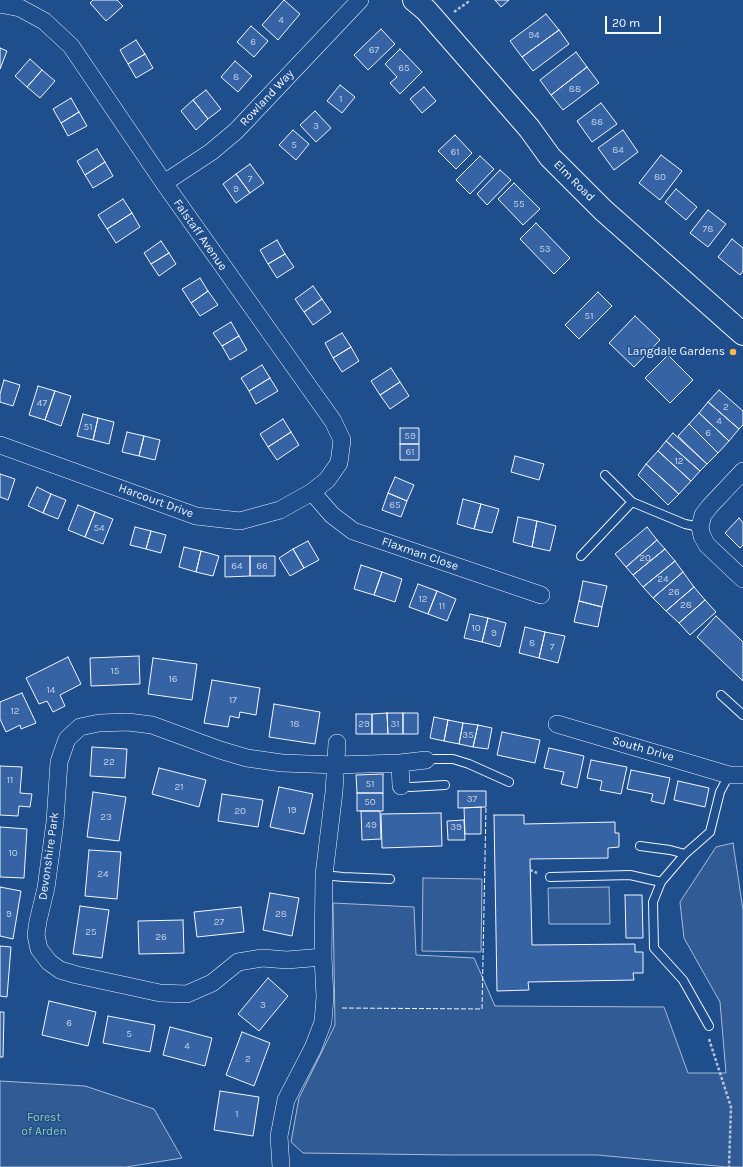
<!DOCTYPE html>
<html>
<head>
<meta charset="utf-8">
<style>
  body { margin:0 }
  #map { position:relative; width:743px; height:1167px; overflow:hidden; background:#1f4e8c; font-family:Karla,sans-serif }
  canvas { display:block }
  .scale { position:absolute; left:605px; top:16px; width:56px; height:18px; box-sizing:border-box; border:2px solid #f2f6ff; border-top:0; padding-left:5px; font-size:12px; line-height:14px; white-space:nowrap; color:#f2f6ff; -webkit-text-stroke:3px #1f4e8c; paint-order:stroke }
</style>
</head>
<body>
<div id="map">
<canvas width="743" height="1167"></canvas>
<div class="scale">20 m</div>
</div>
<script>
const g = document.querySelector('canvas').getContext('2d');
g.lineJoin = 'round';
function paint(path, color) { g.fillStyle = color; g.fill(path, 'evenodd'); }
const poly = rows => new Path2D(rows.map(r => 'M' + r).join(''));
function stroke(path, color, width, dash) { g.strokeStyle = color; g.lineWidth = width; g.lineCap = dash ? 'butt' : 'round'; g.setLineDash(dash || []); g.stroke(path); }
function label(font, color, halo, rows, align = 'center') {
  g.font = font + ' Karla,sans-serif'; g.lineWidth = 3; g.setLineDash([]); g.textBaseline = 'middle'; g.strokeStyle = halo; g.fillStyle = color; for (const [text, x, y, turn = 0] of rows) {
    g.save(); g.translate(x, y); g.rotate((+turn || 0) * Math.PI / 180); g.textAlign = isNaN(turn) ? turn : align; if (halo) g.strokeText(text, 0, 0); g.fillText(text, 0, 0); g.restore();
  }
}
const built = poly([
  [733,843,743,910,743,1167,727,1167,597,1155,451,1155,303,1153,291,1142,299,1098,335,1025,333,903,414,907,416,955,474,958,495,1006,664,1007,688,1073,726,1073,720,1002,684,938,680,902,716,847,733,843],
  [423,878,482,879,481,952,422,951,423,878],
  [609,887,610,924,549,924,548,888,609,887],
  [0,1081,85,1086,154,1109,182,1158,126,1167,0,1167,0,1081]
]);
const building = poly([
  [93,0,117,0,123,6,106,21,90,3,93,0],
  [284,0,300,14,278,40,262,25,284,0],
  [495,0,509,0,501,7,495,0],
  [546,14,559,30,522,57,510,41,546,14],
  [251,26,268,41,254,57,237,42,251,26],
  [381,29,395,44,368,70,354,55,381,29],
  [559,30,569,44,533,71,522,57,559,30],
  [136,40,145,54,128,64,120,50,136,40],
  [0,48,7,51,0,69,0,48],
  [400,49,422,72,400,94,390,83,397,77,385,64,400,49],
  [576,52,587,67,551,95,540,80,576,52],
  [145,54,153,68,136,78,128,64,145,54],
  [30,59,42,70,27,87,15,76,30,59],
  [235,61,252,76,238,92,221,77,235,61],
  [587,67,599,83,563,110,551,95,587,67],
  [42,70,55,81,40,98,27,87,42,70],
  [340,85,355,97,342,113,327,101,340,85],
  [424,87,436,101,422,113,410,99,424,87],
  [206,90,221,109,208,119,193,100,206,90],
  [71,98,79,112,61,123,53,109,71,98],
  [193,100,208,119,196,130,181,111,193,100],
  [601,103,617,124,592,142,577,121,601,103],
  [315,111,331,128,316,142,300,125,315,111],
  [79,112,87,126,68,136,61,123,79,112],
  [293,130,309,144,296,160,279,145,293,130],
  [623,130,638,152,614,170,598,148,623,130],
  [455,135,472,153,456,169,438,151,455,135],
  [97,149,105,162,85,175,77,161,97,149],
  [661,155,682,171,660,200,639,183,661,155],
  [480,156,494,169,470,194,456,180,480,156],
  [105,162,113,176,93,188,85,175,105,162],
  [250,164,264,183,250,193,236,174,250,164],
  [500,170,511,180,487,205,477,194,500,170],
  [236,174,250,193,236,203,223,184,236,174],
  [514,183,540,209,523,225,498,199,514,183],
  [676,189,697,207,686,220,665,202,676,189],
  [123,199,132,213,107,229,98,215,123,199],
  [708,210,726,224,708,247,690,233,708,210],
  [132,213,140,227,116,243,107,229,132,213],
  [536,223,570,258,554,274,520,239,536,223],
  [732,239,743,248,743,271,740,275,718,257,732,239],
  [277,240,285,254,268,264,260,250,277,240],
  [161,241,169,253,151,264,144,253,161,241],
  [169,253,176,264,159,276,151,264,169,253],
  [285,254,294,267,277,278,268,264,285,254],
  [200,278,208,291,191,303,182,289,200,278],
  [313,286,322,299,304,312,295,299,313,286],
  [208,291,218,305,200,316,191,303,208,291],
  [598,292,612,306,579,339,565,325,598,292],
  [322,299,331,312,313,325,304,312,322,299],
  [635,316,660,340,634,367,609,343,635,316],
  [231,322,239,336,222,346,213,333,231,322],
  [342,333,351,347,333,358,325,343,342,333],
  [239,336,247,350,230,360,222,346,239,336],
  [351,347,359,361,342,372,333,358,351,347],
  [668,355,693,380,670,403,645,378,668,355],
  [262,365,270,378,249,391,241,378,262,365],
  [391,368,400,382,380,395,371,381,391,368],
  [270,378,278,391,256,404,249,391,270,378],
  [4,380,20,385,13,406,0,402,0,394,4,380],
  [400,382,409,396,390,409,380,395,400,382],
  [38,386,55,391,45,420,29,415,38,386],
  [719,390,743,411,743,425,739,429,708,402,719,390],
  [55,391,71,396,61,426,45,420,55,391],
  [708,402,739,429,729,441,699,413,708,402],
  [699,413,729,441,718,453,689,424,699,413],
  [83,414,98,418,93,440,77,436,83,414],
  [98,418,114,422,109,444,93,440,98,418],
  [283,419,291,432,268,447,260,434,283,419],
  [689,424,718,453,707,464,678,436,689,424],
  [400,428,419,428,419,444,400,444,400,428],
  [127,432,144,436,139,456,122,452,127,432],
  [291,432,299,445,277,460,268,447,291,432],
  [673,433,707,464,700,471,666,441,673,433],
  [144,436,160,440,155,460,139,456,144,436],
  [666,441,700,471,691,481,658,451,666,441],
  [400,444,419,444,419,460,400,460,400,444],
  [658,451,691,481,679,494,646,464,658,451],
  [515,456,544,464,539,480,511,472,515,456],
  [646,464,679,494,668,505,638,475,646,464],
  [0,474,15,479,8,500,0,497,0,474],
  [395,477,414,485,407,501,388,493,395,477],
  [37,487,51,494,43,513,28,506,37,487],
  [388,493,407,501,401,517,382,510,388,493],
  [51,494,66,500,58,519,43,513,51,494],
  [463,499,481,504,474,529,457,524,463,499],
  [481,504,499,509,492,533,474,529,481,504],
  [78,505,95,512,85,537,68,530,78,505],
  [95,512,113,519,103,544,85,537,95,512],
  [518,517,537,521,532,547,513,542,518,517],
  [739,518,743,523,743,545,740,548,725,533,739,518],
  [537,521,556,526,550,551,532,547,537,521],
  [135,527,151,531,146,549,130,545,135,527],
  [647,527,657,540,626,567,615,554,647,527],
  [151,531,166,535,161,553,146,549,151,531],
  [657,540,665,549,633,575,626,567,657,540],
  [308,541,319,560,304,568,293,549,308,541],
  [184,547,201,551,196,572,179,567,184,547],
  [293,549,304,568,290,576,279,558,293,549],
  [665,549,675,561,643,587,633,575,665,549],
  [201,551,219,556,213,576,196,572,201,551],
  [225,556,250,556,250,576,225,577,225,556],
  [250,556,275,556,275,576,250,576,250,556],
  [675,561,683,572,653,598,643,587,675,561],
  [361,565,382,572,374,595,354,589,361,565],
  [382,572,402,579,395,602,374,595,382,572],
  [683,572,694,587,666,611,653,598,683,572],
  [583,581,607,586,602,607,579,601,583,581],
  [418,584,437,591,428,614,409,607,418,584],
  [694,587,705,600,679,623,666,611,694,587],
  [437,591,456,599,447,621,428,614,437,591],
  [705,600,716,612,690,635,679,623,705,600],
  [579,601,602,607,598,627,574,622,579,601],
  [470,614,488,618,482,642,464,638,470,614],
  [716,616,743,642,743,681,697,637,716,616],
  [488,618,506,623,500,647,482,642,488,618],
  [525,627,545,632,539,658,519,653,525,627],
  [545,632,565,636,558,663,539,658,545,632],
  [139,656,140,684,91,686,90,658,139,656],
  [68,657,81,684,60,695,65,706,53,712,47,701,39,704,26,678,68,657],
  [153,658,197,664,192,700,148,694,153,658],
  [212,680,260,688,256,715,240,712,239,718,230,716,228,727,204,723,212,680],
  [22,693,36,723,21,729,20,725,6,732,0,719,0,702,22,693],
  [274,704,320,712,315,744,269,737,274,704],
  [387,713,403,713,403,734,388,734,387,713],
  [387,713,388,734,372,734,372,714,387,713],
  [403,713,418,713,418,734,403,734,403,713],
  [356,714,372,714,372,734,356,734,356,714],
  [434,717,448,720,444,741,430,738,434,717],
  [448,720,463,723,459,744,444,741,448,720],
  [463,723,478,725,473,747,459,744,463,723],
  [478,725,492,728,488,749,473,747,478,725],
  [502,732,540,740,535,763,497,755,502,732],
  [92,747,127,749,125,778,90,776,92,747],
  [549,748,584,756,577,788,561,784,564,772,544,768,549,748],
  [591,760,627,767,621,794,600,790,602,781,587,778,591,760],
  [0,766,22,767,20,793,32,794,30,807,19,806,18,816,0,815,0,766],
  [159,768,206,780,199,807,152,794,159,768],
  [631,770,670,778,664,804,651,801,653,794,627,789,631,770],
  [383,774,383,793,357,793,356,775,383,774],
  [678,781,709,788,705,807,674,800,678,781],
  [279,787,313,794,304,834,270,827,279,787],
  [458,791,486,791,486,807,458,808,458,791],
  [93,792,126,797,119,841,87,837,93,792],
  [357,793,383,793,383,811,357,811,357,793],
  [222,794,263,800,258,827,218,821,222,794],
  [481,807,481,834,465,834,464,808,481,807],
  [361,811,380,811,381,839,362,840,361,811],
  [441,813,442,846,382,848,381,814,441,813],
  [494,815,524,815,524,824,615,822,615,833,619,833,619,847,608,848,608,858,530,859,532,945,635,944,635,952,643,952,643,973,633,973,634,980,528,982,529,990,497,991,494,815],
  [464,820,465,840,448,840,447,821,464,820],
  [0,827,27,829,24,878,0,877,0,827],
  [89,850,121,852,117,899,85,896,89,850],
  [0,887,21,891,13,939,0,936,0,887],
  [270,893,299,898,292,936,263,930,270,893],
  [625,895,642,895,643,938,626,938,625,895],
  [80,906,109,910,102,958,73,954,80,906],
  [241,907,244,932,197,937,194,912,241,907],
  [183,920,184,953,139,954,138,921,183,920],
  [0,946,11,947,7,997,0,996,0,946],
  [268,978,288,996,259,1031,238,1014,268,978],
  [49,1001,96,1012,88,1046,42,1035,49,1001],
  [0,1012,4,1012,3,1057,0,1057,0,1012],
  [108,1016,155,1025,150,1052,103,1043,108,1016],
  [170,1027,212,1038,205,1066,163,1055,170,1027],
  [242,1032,270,1043,254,1086,226,1075,242,1032],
  [220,1091,259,1097,253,1136,214,1130,220,1091]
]);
const path = poly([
  [454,12,468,2,467,0],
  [530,870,537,873],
  [709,1039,731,1107,729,1167]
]);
const service = poly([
  [605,475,632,502],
  [581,556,632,502,685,524,700,527],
  [721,695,743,715],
  [426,760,435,759,453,759,469,764,509,782],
  [401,786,411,787,445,785],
  [640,846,670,850,685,854],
  [324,875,343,877,390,879],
  [550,877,630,875,661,882],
  [709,1026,683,980,654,948,653,902,661,882,685,854,710,832,720,792,729,775]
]);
const minor = poly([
  [0,4,20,8,44,21,71,46,164,183,333,421,342,440,339,463,327,480,312,492,280,510,240,521,196,516,0,445],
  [164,183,211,152,236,131,360,0],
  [743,471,710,506,703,515,700,527,702,536,707,545,743,579],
  [312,492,332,515,353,531,541,595],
  [557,724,729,775,743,775],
  [400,763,401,786],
  [323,957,287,960,262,958,238,962,212,983,187,994,160,993,77,975,60,970,49,962,39,949,36,935,38,921,46,888,55,822,59,762,67,739,80,727,99,723,128,722,152,725,220,750,247,758,282,763,336,765,400,763,426,760],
  [281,1167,279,1136,286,1100,313,1048,323,1022,325,997,323,957,324,875,334,792,337,743]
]);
const secondary = poly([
  [414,0,426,10,529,128,550,157,603,210,743,334]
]);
const fence = poly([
  [342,1008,482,1009,486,807]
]);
const markers = [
  [733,352,4,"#ffb74d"]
];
const numberNames = [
  ["4",281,20],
  ["94",534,35],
  ["6",253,42],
  ["67",374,50],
  ["65",404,68],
  ["8",236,77],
  ["88",575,89],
  ["1",341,99],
  ["86",597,122],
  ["3",316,126],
  ["5",294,145],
  ["84",618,150],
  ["61",455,152],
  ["80",660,177],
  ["7",250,179],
  ["9",236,189],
  ["55",519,204],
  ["78",708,229],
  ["53",545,249],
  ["51",589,316],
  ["47",42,403],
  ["2",726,407],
  ["4",719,421],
  ["51",88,427],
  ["6",708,433],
  ["59",410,436],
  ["61",410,452],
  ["12",679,461],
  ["65",395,505],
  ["54",99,528],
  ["20",645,558],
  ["64",237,566],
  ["66",262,566],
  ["24",663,579],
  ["26",674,592],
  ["12",423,599],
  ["28",686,605],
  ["11",442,606],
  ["10",476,628],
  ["9",494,633],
  ["8",532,643],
  ["7",552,647],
  ["15",115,671],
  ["16",173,679],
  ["14",51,690],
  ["17",233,700],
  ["12",15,711],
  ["18",295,724],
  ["29",364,724],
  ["31",395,724],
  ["35",468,735],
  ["22",109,762],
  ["11",10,780],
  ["51",370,784],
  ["21",179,787],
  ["37",472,799],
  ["50",370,802],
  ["19",292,810],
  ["20",240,811],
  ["23",106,817],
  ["49",371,825],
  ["39",456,827],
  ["10",13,853],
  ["24",103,874],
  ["9",9,914],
  ["28",281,914],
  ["27",219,922],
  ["25",91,932],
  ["26",161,937],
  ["3",263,1005],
  ["6",69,1023],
  ["5",129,1034],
  ["4",187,1046],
  ["2",248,1059],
  ["1",237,1114]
];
const streetNames = [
  ["Rowland Way",267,98,-47],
  ["Elm Road",574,181,45],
  ["Falstaff Avenue",200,235,55],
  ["Harcourt Drive",156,501,20],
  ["Flaxman Close",420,554,19],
  ["South Drive",643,749,16],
  ["Devonshire Park",49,856,-82]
];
const poiNames = [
  ["Langdale Gardens",725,352]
];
const parkNames = [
  ["Forest",44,1118],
  ["of Arden",44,1132]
];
paint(built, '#305b95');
stroke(built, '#a8bbd7', 1);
paint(building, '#3563a3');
stroke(building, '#f2f6ff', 1);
stroke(service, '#f2f6ff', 10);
stroke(minor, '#f2f6ff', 18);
stroke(secondary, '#f2f6ff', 24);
stroke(path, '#b3c4dc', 2.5, [3, 2]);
stroke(service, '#1f4e8c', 8);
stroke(minor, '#1f4e8c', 17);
stroke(secondary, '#1f4e8c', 22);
stroke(fence, '#f2f6ff', 1, [5, 2]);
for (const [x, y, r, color] of markers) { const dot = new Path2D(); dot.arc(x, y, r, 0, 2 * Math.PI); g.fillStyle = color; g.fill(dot); stroke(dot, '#1f4e8c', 1.5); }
label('10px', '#c3d1e8', null, numberNames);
label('12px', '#f2f6ff', '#1f4e8c', streetNames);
label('12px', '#f2f6ff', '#1f4e8c', poiNames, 'right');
label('12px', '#97c8a6', '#1f4e8c', parkNames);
</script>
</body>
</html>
